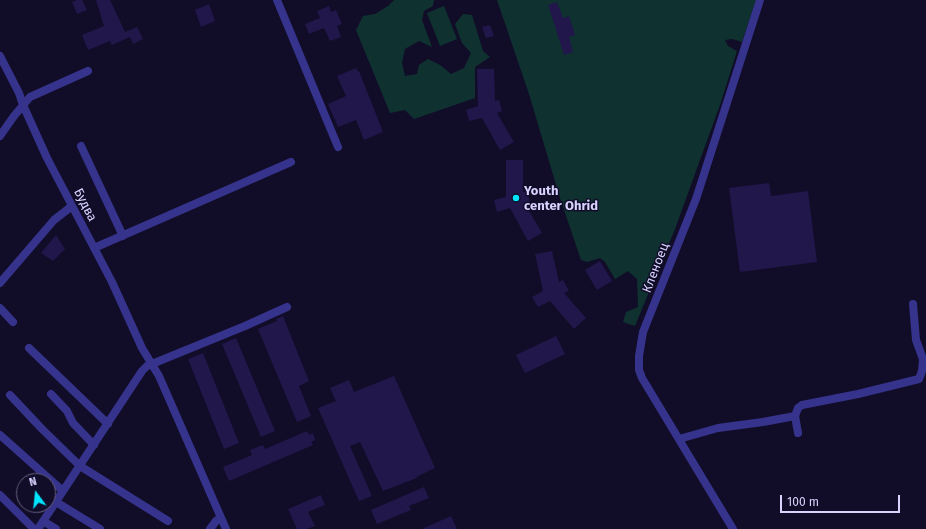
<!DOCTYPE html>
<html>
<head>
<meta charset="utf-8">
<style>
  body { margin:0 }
  #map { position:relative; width:926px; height:529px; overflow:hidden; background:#110d28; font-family:"Fira Sans",sans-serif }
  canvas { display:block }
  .north { position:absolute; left:16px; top:473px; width:40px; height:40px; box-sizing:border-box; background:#110d28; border:1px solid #615c7e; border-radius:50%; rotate:345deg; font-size:11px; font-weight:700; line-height:16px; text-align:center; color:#d8d3ff }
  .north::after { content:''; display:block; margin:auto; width:14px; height:18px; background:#00e4fe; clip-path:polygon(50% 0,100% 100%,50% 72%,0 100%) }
  .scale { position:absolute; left:780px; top:495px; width:120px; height:18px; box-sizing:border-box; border:2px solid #d8d3ff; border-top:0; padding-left:5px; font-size:12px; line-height:14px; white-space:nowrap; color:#d8d3ff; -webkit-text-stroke:3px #110d28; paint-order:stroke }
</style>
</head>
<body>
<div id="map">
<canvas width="926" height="529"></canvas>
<div class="north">N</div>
<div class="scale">100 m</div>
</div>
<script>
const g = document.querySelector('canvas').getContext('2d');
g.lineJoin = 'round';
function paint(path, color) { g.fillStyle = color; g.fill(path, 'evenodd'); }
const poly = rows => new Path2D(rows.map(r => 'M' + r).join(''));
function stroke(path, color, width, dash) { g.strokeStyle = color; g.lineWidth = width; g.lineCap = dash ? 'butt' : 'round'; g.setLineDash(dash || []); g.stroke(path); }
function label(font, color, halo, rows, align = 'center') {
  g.font = font + ' "Fira Sans",sans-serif'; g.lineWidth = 3; g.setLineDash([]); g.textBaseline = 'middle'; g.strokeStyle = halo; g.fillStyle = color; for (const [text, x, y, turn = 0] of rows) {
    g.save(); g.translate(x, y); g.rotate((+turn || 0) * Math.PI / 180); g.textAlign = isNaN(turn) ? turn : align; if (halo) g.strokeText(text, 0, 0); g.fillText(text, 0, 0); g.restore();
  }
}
const green = poly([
  [394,0,434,0,433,6,424,11,422,20,432,47,419,41,405,49,402,63,405,76,417,74,419,65,428,59,440,65,451,74,464,68,471,53,462,43,455,24,463,14,472,15,483,51,490,57,475,67,475,98,414,119,405,110,390,113,356,30,363,16,375,14,388,6],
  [497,0,756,0,742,42,732,39,725,40,728,46,737,51,721,102,675,229,635,326,623,322,626,312,638,307,637,279,628,271,615,279,605,262,600,258,587,262,581,260,560,198,529,94],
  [444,6,457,39,440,46,427,13]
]);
const building = poly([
  [77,0,82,0,87,10,77,14,72,2],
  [96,0,110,0,125,32,137,27,143,39,133,44,130,37,112,45,110,41,88,50,82,35,104,26],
  [557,2,563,18,569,16,575,35,569,37,573,52,564,55,548,5],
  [209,4,215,21,201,27,195,10],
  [329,6,331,12,336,10,342,24,337,26,341,37,330,41,324,28,309,34,305,24,320,18,317,11],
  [490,25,494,36,486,38,482,27],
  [356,68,358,72,359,71,383,132,364,140,356,120,338,127,328,104,346,96,337,76],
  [477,69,494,69,495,101,499,100,502,111,497,113,514,142,500,150,482,118,469,121,466,110,478,106],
  [506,160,523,160,523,192,527,191,530,202,525,204,542,233,528,241,510,208,497,212,494,200,506,197],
  [769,183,771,196,808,191,817,262,740,272,729,188],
  [56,235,65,249,53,261,41,253],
  [552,251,559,282,563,280,569,291,564,293,586,318,574,329,550,301,538,307,532,297,543,291,535,254],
  [600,261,612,281,597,290,585,270],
  [283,316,309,381,299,386,311,416,297,422,258,329,277,321,276,319],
  [556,336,565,354,525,373,516,355],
  [236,338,275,431,261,437,222,344],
  [203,353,239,443,224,449,188,359],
  [394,376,435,468,416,477,417,478,383,491,360,442,350,446,372,496,359,501,318,408,336,401,330,388,349,380,354,392],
  [307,431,309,435,313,433,315,440,311,442,313,445,229,481,223,467,252,455,250,450,263,445,265,449],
  [424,487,429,498,409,506,411,510,377,524,371,510],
  [321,495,325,505,308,512,315,526,307,529,297,529,288,509],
  [451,516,457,529,422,529]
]);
const street = poly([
  [277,0,338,147],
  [0,56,19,93,23,105,47,158,112,282,142,348,159,376,226,529],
  [0,136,14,116,30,97,88,71],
  [81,146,123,236],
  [94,248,291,162],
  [0,283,54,220,72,206],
  [0,308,13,322],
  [29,348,108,424],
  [51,394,67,411,73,423,94,445],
  [10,395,42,429,80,466,168,521],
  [798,433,795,416,798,408,802,405,858,394,919,379,922,371,923,359,916,340,913,304],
  [0,435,63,491],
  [679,439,718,428,763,422,795,416],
  [0,495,34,529],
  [56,502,100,529],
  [43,521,56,529],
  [38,529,142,371,147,366,245,326,287,307],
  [210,529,216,521,220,518],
  [733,529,642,378,639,370,639,356,643,332,696,199,760,0]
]);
const markers = [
  [516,198,4,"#00e4fe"]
];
const poiNames = [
  ["Youth",524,191],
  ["center Ohrid",524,206]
];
const streetNames = [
  ["Будва",85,205,63],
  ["Кленоец",656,268,-69]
];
paint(green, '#0f3231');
paint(building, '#21174b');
stroke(street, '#36338c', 8);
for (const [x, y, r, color] of markers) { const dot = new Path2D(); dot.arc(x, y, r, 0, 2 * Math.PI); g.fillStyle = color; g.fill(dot); stroke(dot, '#110d28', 1.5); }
label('bold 13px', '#d8d3ff', '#110d28', poiNames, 'left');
label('13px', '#d8d3ff', '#110d28', streetNames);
</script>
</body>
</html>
